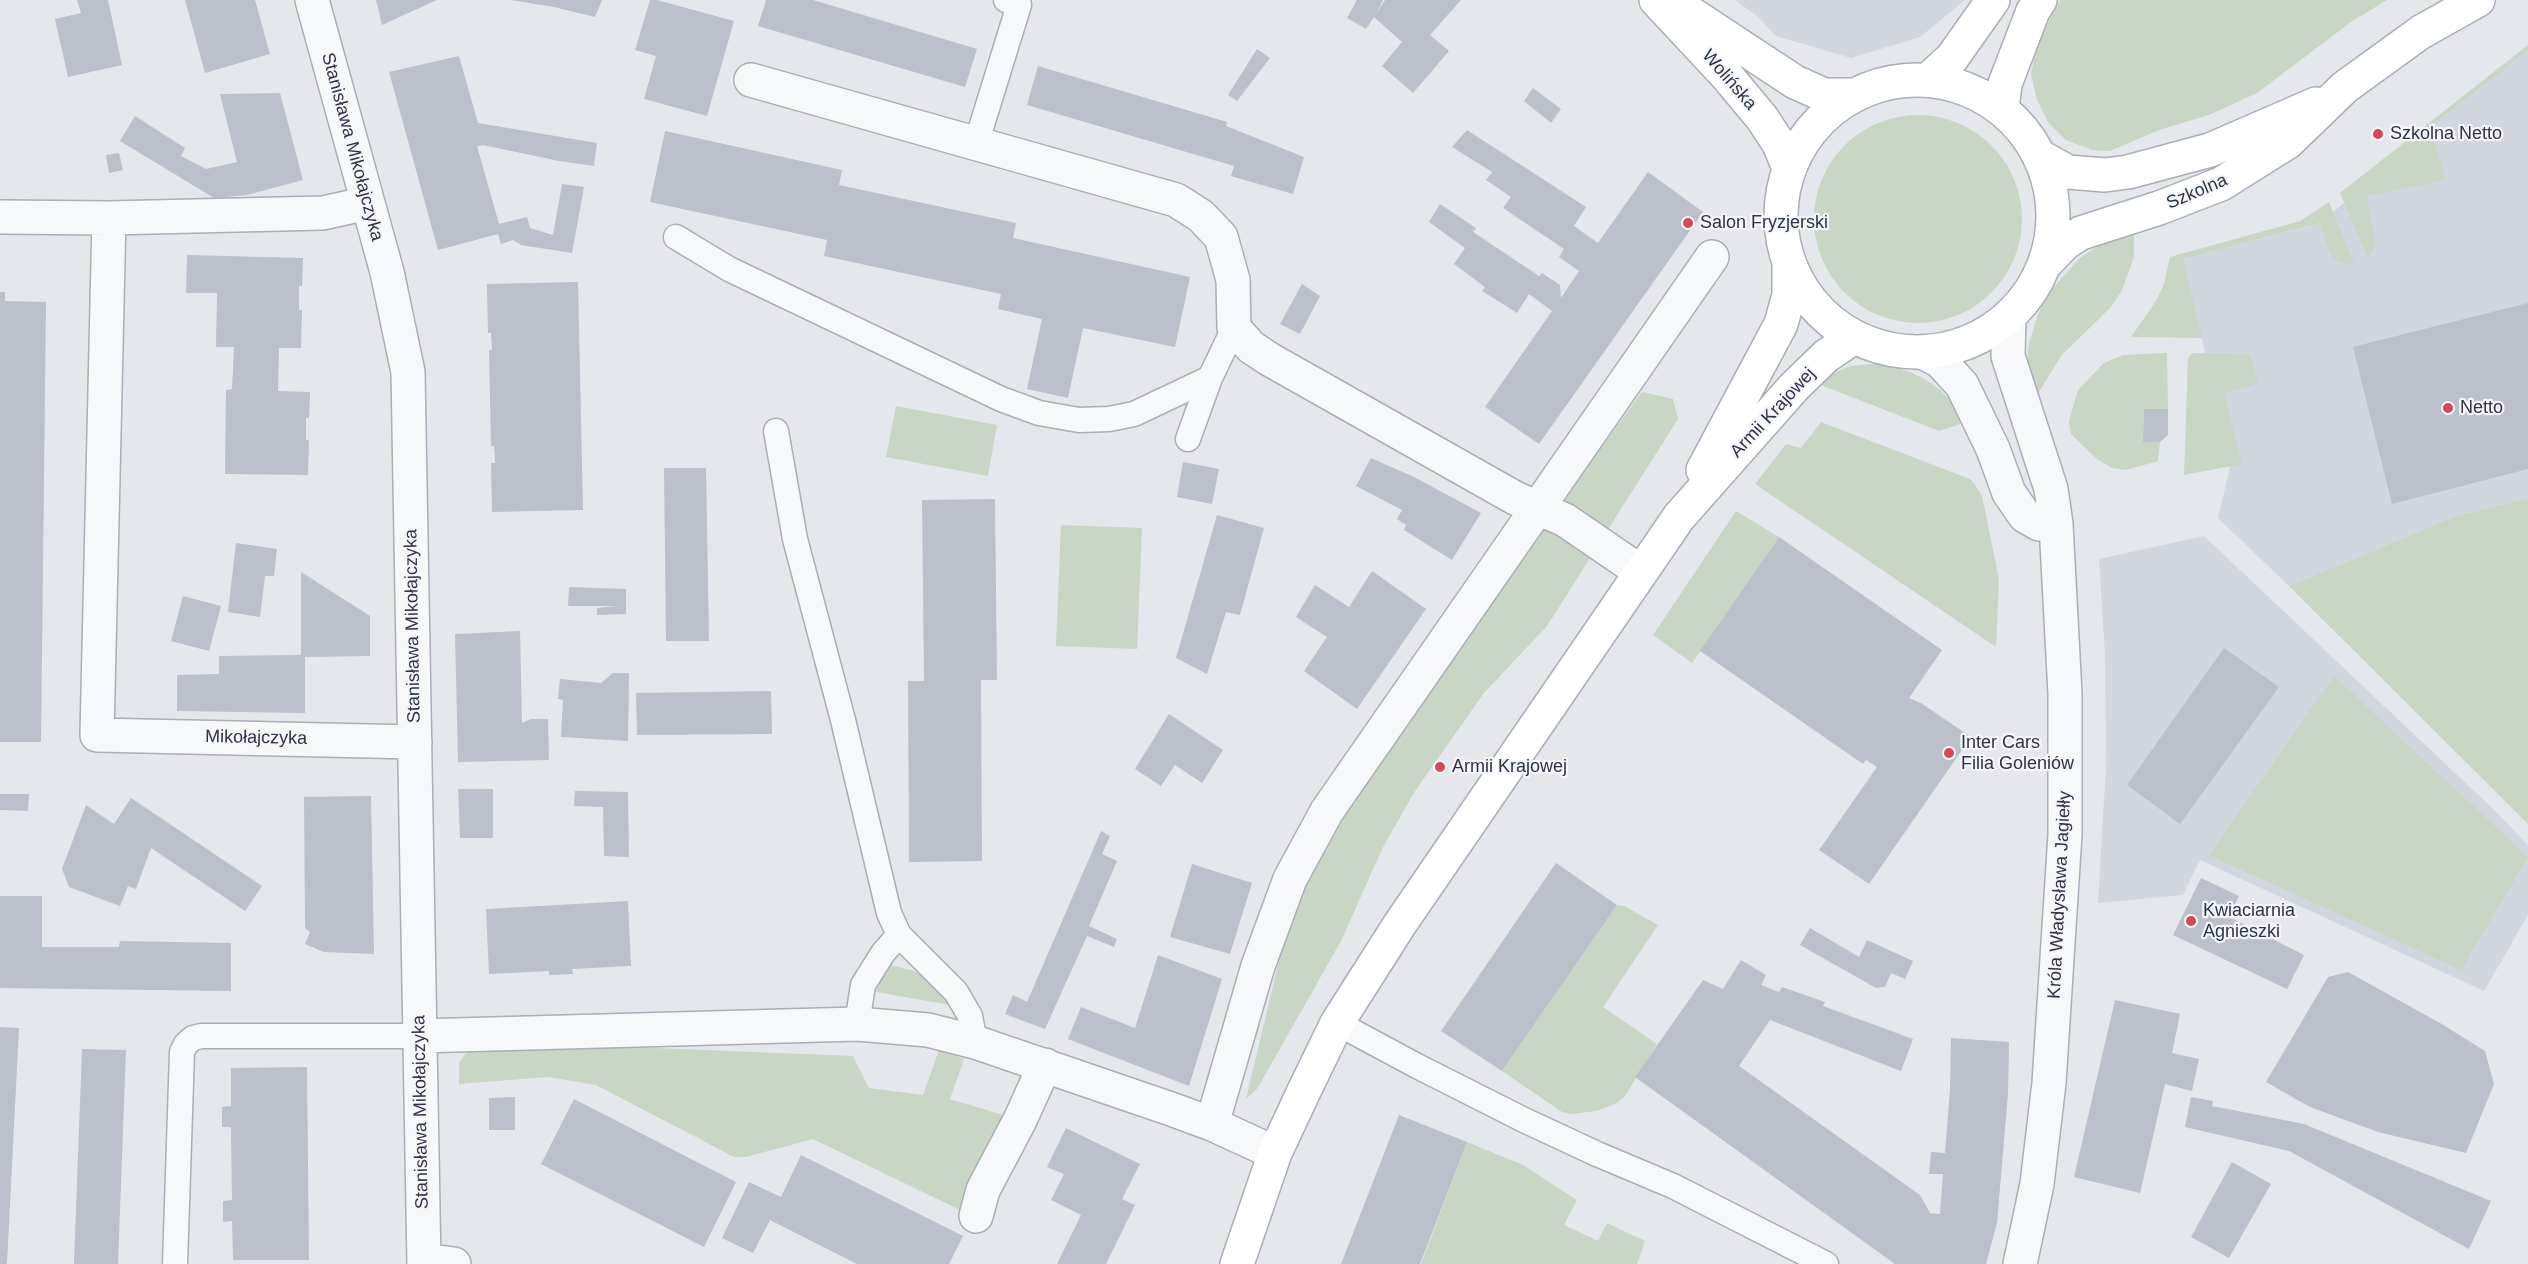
<!DOCTYPE html>
<html>
<head>
<meta charset="utf-8">
<style>
  body { margin:0 }
  canvas { display:block; background:#e4e7ec }
</style>
</head>
<body>
<canvas width="2528" height="1264"></canvas>
<script>
const g = document.querySelector('canvas').getContext('2d');
g.lineJoin = 'round';
function paint(path, color) { g.fillStyle = color; g.fill(path, 'evenodd'); }
const poly = rows => new Path2D(rows.map(r => 'M' + r).join(''));
function stroke(path, color, width, dash) { g.strokeStyle = color; g.lineWidth = width; g.lineCap = dash ? 'butt' : 'round'; g.setLineDash(dash || []); g.stroke(path); }
function label(font, color, halo, rows, align = 'center') {
  g.font = font + ' Helvetica,sans-serif'; g.lineWidth = 4.5; g.setLineDash([]); g.textBaseline = 'middle'; g.strokeStyle = halo; g.fillStyle = color; for (const [text, x, y, turn = 0] of rows) {
    g.save(); g.translate(x, y); g.rotate((+turn || 0) * Math.PI / 180); g.textAlign = isNaN(turn) ? turn : align; if (halo) g.strokeText(text, 0, 0); g.fillText(text, 0, 0); g.restore();
  }
}
const built = poly([
  [1735,0,1965,0,1920,37,1851,58,1776,36,1757,16],
  [2528,46,2528,498,2456,516,2289,586,2218,518,2231,463,2183,259,2321,223,2430,127],
  [2204,536,2491,807,2528,845,2528,915,2484,991,2200,860,2183,895,2098,903,2106,766,2105,654,2099,559]
]);
const green = poly([
  [2060,0,2387,0,2351,22,2257,93,2209,115,2159,130,2110,151,2092,150,2066,140,2048,122,2037,100,2031,74,2037,44],
  [2528,45,2528,50,2430,127,2446,180,2367,196,2368,208,2376,243,2368,258,2340,193],
  '1814 219a104 104 0 1 1 208 0a104 104 0 1 1-208 0Z',
  [2329,202,2354,264,2345,264,2336,260,2330,253,2320,223,2183,259,2202,338,2131,337,2156,301,2164,284,2170,257,2300,221],
  [2134,230,2134,257,2122,290,2111,307,2061,356,2036,397,2027,364,2029,343,2038,314,2048,293,2080,258,2098,246],
  [2167,353,2168,409,2144,410,2143,442,2160,442,2158,461,2126,470,2112,468,2097,459,2071,434,2069,421,2078,390,2104,363,2124,355],
  [2192,353,2250,354,2258,383,2224,394,2242,464,2184,475,2188,358],
  [1871,364,1888,365,1910,372,1926,380,1940,390,1957,407,1967,422,1939,431,1813,382,1850,366],
  [1642,392,1673,399,1678,419,1547,626,1484,693,1415,791,1383,847,1341,941,1257,1089,1246,1099,1283,944,1305,876,1498,588],
  [896,406,997,425,988,476,886,457],
  [1821,422,1970,479,1975,485,1982,496,1999,579,1996,647,1755,484,1786,444,1801,448],
  [2528,498,2528,824,2289,586,2456,516],
  [1736,511,1779,537,1692,663,1653,635],
  [1061,525,1142,528,1137,649,1056,646],
  [2334,676,2528,857,2461,970,2209,855],
  [1617,905,1624,906,1658,925,1603,1007,1657,1044,1625,1096,1617,1103,1596,1111,1571,1114,1562,1112,1502,1071],
  [891,965,914,971,924,977,941,992,950,1005,876,992,883,974],
  [630,1047,853,1056,869,1088,923,1095,939,1050,964,1059,950,1099,1013,1118,962,1211,813,1139,746,1157,734,1157,596,1085,548,1077,459,1084,459,1062,467,1052],
  [1467,1142,1523,1165,1577,1200,1564,1225,1598,1241,1607,1223,1645,1241,1637,1264,1421,1264]
]);
const building = poly([
  [77,0,108,0,122,65,68,77,55,19,81,13],
  [185,0,255,0,270,54,205,73],
  [376,0,437,0,382,25],
  [511,0,602,0,595,17,554,7],
  [650,0,657,0,734,21,707,116,644,99,656,56,635,50],
  [766,0,813,0,977,49,965,87,758,26],
  [1357,0,1383,0,1376,14,1385,0,1461,0,1430,35,1449,51,1413,93,1382,66,1402,42,1374,17,1366,29,1347,18],
  [1257,49,1270,58,1237,101,1228,95],
  [459,56,478,123,597,143,594,166,559,161,483,145,477,146,499,224,527,217,530,228,553,235,562,184,584,187,572,253,521,245,513,240,501,244,498,234,438,250,389,72],
  [1038,66,1227,122,1226,126,1304,157,1293,194,1231,176,1234,166,1027,105],
  [1533,88,1561,109,1551,123,1524,101],
  [280,93,303,180,247,195,214,198,120,141,135,116,185,148,181,156,206,169,237,162,220,94],
  [1467,130,1586,207,1574,226,1598,243,1648,172,1703,212,1539,444,1485,407,1552,311,1529,294,1517,313,1482,291,1485,287,1454,264,1465,248,1429,222,1440,204,1476,228,1473,232,1539,276,1542,273,1560,285,1561,298,1579,271,1559,257,1564,249,1503,208,1511,197,1486,180,1492,172,1452,147],
  [665,131,842,170,839,185,1016,223,1013,238,1190,277,1175,347,1083,328,1068,398,1027,389,1042,319,998,309,1001,294,824,256,827,240,650,202],
  [119,153,123,170,109,173,106,155],
  [187,255,303,258,302,286,299,286,299,310,302,310,301,348,279,348,278,391,310,392,309,418,306,418,306,440,309,440,308,475,225,474,226,390,232,389,234,347,216,347,217,293,186,293],
  [578,282,583,510,492,512,491,463,495,463,494,446,491,446,489,350,492,350,491,333,488,333,487,284],
  [1302,284,1320,296,1300,334,1280,324],
  [0,292,5,292,5,301,46,302,41,742,0,742],
  [2528,303,2528,469,2392,504,2353,347],
  [2144,409,2168,409,2168,435,2160,442,2143,442],
  [1371,458,1414,477,1481,513,1452,560,1404,530,1406,525,1397,519,1402,510,1356,486],
  [1183,462,1219,469,1212,504,1177,497],
  [664,468,706,468,709,641,666,641],
  [995,499,997,680,981,680,982,861,909,862,908,681,924,681,922,500],
  [1217,515,1264,528,1240,615,1226,612,1207,674,1176,658],
  [1779,537,1942,650,1909,698,1921,703,1971,737,1869,884,1819,850,1877,767,1866,760,1863,764,1700,651],
  [236,543,277,549,274,576,265,576,260,617,228,612],
  [1372,571,1426,609,1357,709,1304,671,1327,637,1296,617,1315,585,1349,607],
  [301,572,370,616,370,656,305,657,305,713,177,711,177,675,219,674,219,656,301,655],
  [569,587,626,589,626,614,597,615,597,608,617,606,568,606],
  [183,596,221,606,209,651,171,641],
  [520,631,522,723,531,719,548,719,549,760,458,762,455,634],
  [2224,648,2279,687,2180,824,2127,785],
  [613,673,629,673,628,741,561,737,563,700,558,699,560,679,601,683],
  [771,691,772,734,637,735,636,693],
  [1169,714,1223,750,1202,783,1175,765,1161,786,1135,769],
  [458,789,493,789,493,838,460,838],
  [575,791,628,792,629,857,604,856,603,807,574,806],
  [0,794,29,794,28,811,0,810],
  [371,796,374,954,324,952,305,944,310,932,305,928,304,797],
  [131,798,262,886,245,911,151,848,136,889,128,886,120,906,69,887,62,869,86,805,114,824],
  [1101,831,1110,836,1102,854,1117,861,1089,926,1117,939,1114,947,1087,936,1045,1029,1005,1014,1013,995,1027,1002],
  [1556,863,1617,905,1502,1071,1441,1031],
  [1192,864,1252,883,1230,954,1170,937],
  [2201,878,2239,896,2229,917,2304,955,2287,989,2173,935],
  [0,896,42,896,42,947,119,947,120,941,231,943,231,991,0,988],
  [628,901,631,966,572,969,573,974,549,975,549,971,489,974,486,909],
  [1810,928,1859,957,1867,940,1913,961,1905,979,1891,973,1885,987,1876,988,1800,945],
  [1158,955,1222,979,1189,1086,1068,1039,1081,1007,1135,1028],
  [1741,960,1766,975,1761,985,1779,992,1782,987,1825,1002,1823,1006,1913,1039,1901,1071,1770,1020,1739,1066,1920,1195,1930,1213,1940,1214,1943,1174,1929,1174,1931,1152,1945,1153,1950,1089,1951,1038,2009,1042,2008,1094,1997,1223,1986,1264,1895,1264,1635,1077,1703,980,1723,989],
  [2348,972,2440,1023,2485,1051,2494,1084,2466,1153,2378,1132,2310,1107,2266,1082,2328,977],
  [2115,1000,2180,1014,2172,1053,2199,1059,2192,1091,2165,1084,2140,1193,2074,1177],
  [0,1027,19,1028,7,1264,0,1264],
  [82,1049,126,1050,118,1264,74,1264],
  [307,1067,309,1260,233,1260,232,1221,223,1222,223,1201,232,1200,231,1127,222,1127,222,1107,231,1106,231,1068],
  [515,1097,515,1130,489,1130,489,1098],
  [2191,1097,2213,1101,2212,1106,2304,1124,2491,1201,2469,1249,2289,1151,2185,1127],
  [574,1099,736,1182,704,1247,541,1164],
  [1399,1115,1467,1142,1420,1264,1341,1264],
  [1066,1128,1140,1164,1122,1199,1135,1205,1106,1264,1057,1264,1081,1215,1051,1200,1064,1174,1047,1167],
  [801,1155,963,1236,949,1264,857,1264,770,1220,753,1253,722,1238,749,1182,781,1197],
  [2232,1162,2271,1184,2229,1258,2191,1237]
]);
const lane = poly([
  [976,144,1019,5,1006,0],
  [676,237,729,269,1001,399,1039,413,1079,420,1109,419,1134,414,1210,378],
  [776,431,795,539,843,720,889,913,899,935,883,953,863,985,857,1024],
  [1188,439,1210,378,1234,328],
  [899,935,956,992,970,1016,975,1042],
  [1337,1023,1417,1066,1524,1120,1597,1154,1673,1186,1826,1264],
  [175,1264,182,1052,186,1044,193,1038,201,1036,419,1036]
]);
const street = poly([
  [312,0,387,272,408,372,424,1264],
  [751,80,1176,200,1201,216,1221,237,1233,280,1234,328,1251,347,1269,359,1515,498,1565,520,1641,572],
  [0,217,109,218,323,213,368,203],
  [109,218,97,735,415,742],
  [2009,317,2008,356,2051,489,2056,524,2065,694,2065,834,2049,1083,2037,1184,2020,1264],
  [1924,353,1940,361,1962,385,1993,449,2009,493,2025,516,2039,524,2056,524],
  [419,1036,857,1024,928,1030,975,1042,1171,1109,1212,1124,1275,1153],
  [1212,1124,1258,966,1290,879,1327,811,1712,257],
  [976,1216,983,1190,1020,1120,1045,1065],
  [424,1260,454,1264]
]);
const secondary = poly([
  [1656,0,1727,76,1762,118,1779,144,1789,168],
  [1678,5,1795,82,1824,95,1855,95],
  [1928,80,1952,58,1993,0],
  '1781 216a136 136 0 1 1 272 0a136 136 0 1 1-272 0Z',
  [2002,109,2005,84,2033,11,2040,0],
  [2039,156,2068,172,2105,175,2128,172,2210,150,2316,104],
  [2044,265,2064,244,2081,233,2159,208,2221,184,2288,142,2345,87,2421,32,2478,0],
  [1703,470,1781,324,1789,295,1789,265],
  [1237,1264,1275,1153,1304,1091,1337,1023,1400,924,1679,517,1794,387,1826,356,1854,337]
]);
const markers = [
  [2378,134,6,"#d1495b"],
  [1688,223,6,"#d1495b"],
  [2448,408,6,"#d1495b"],
  [1949,753,6,"#d1495b"],
  [1440,767,6,"#d1495b"],
  [2191,921,6,"#d1495b"]
];
const streetNames = [
  ["Wolińska",1729,80,49],
  ["Stanisława Mikołajczyka",352,147,75],
  ["Szkolna",2197,192,-23],
  ["Armii Krajowej",1773,413,-47],
  ["Stanisława Mikołajczyka",413,626,-91],
  ["Mikołajczyka",256,738,1],
  ["Króla Władysława Jagiełły",2060,895,-87],
  ["Stanisława Mikołajczyka",421,1112,-91]
];
const poiNames = [
  ["Szkolna Netto",2390,134],
  ["Salon Fryzjerski",1700,223],
  ["Netto",2460,408],
  ["Inter Cars",1961,743],
  ["Filia Goleniów",1961,764],
  ["Armii Krajowej",1452,767],
  ["Kwiaciarnia",2203,911],
  ["Agnieszki",2203,932]
];
paint(built, '#d2d6de');
paint(green, '#c9d6c5');
paint(building, '#bbc0ca');
stroke(lane, '#a9aeb7', 27);
stroke(street, '#a9aeb7', 36);
stroke(secondary, '#a9aeb7', 36);
stroke(lane, '#f7f8fa', 24);
stroke(street, '#f7f8fa', 33);
stroke(secondary, '#fff', 33);
for (const [x, y, r, color] of markers) { const dot = new Path2D(); dot.arc(x, y, r, 0, 2 * Math.PI); g.fillStyle = color; g.fill(dot); stroke(dot, '#f4f6f9', 2); }
label('18px', '#2b3445', '#f4f6f9', streetNames);
label('18px', '#2b3445', '#f4f6f9', poiNames, 'left');
</script>
</body>
</html>
